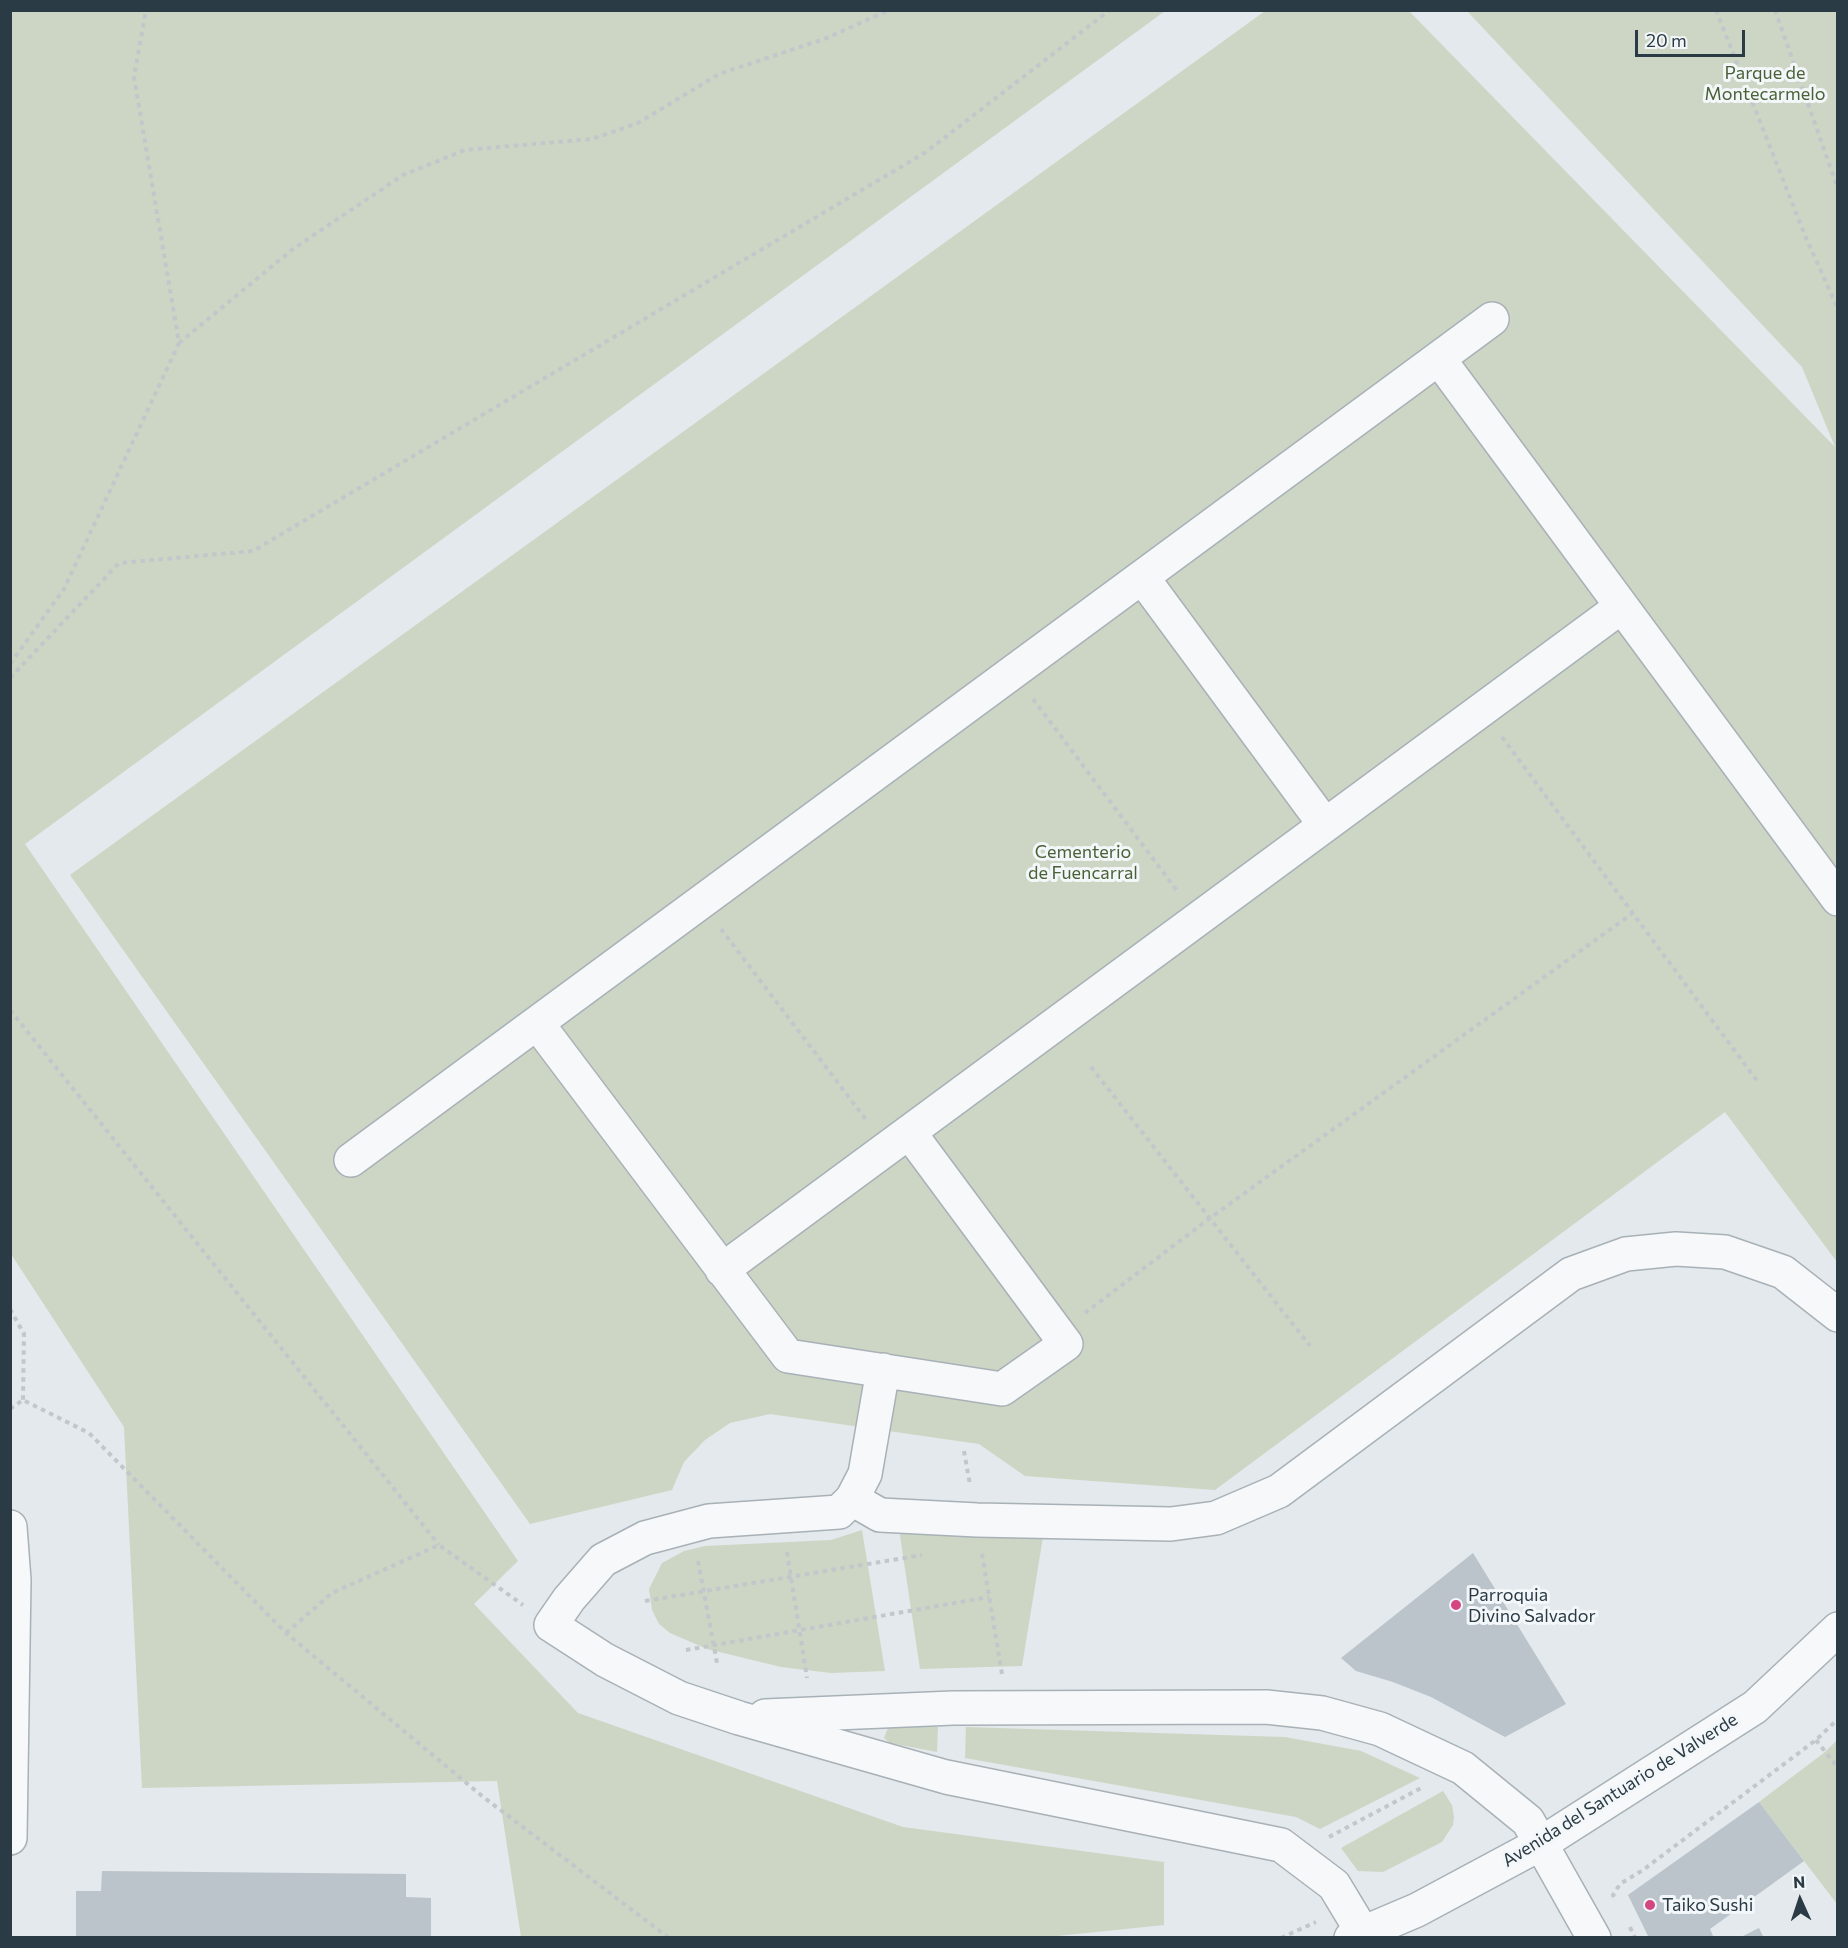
<!DOCTYPE html>
<html>
<head>
<meta charset="utf-8">
<style>
  body { margin:0 }
  #map { position:relative; width:1848px; height:1948px; overflow:hidden; background:#e3e9ec; font-family:Commissioner,sans-serif }
  canvas { display:block }
  .frame { position:absolute; inset:0; border:12px solid #2a3b45; pointer-events:none }
  .north { position:absolute; left:1770px; top:1870px; width:60px; height:60px; -webkit-text-stroke:4px #f3f7f9; paint-order:stroke; rotate:357deg; font-size:16px; font-weight:700; line-height:24px; text-align:center; color:#2a3b45 }
  .north::after { content:''; display:block; margin:auto; width:21px; height:27px; background:#2a3b45; clip-path:polygon(50% 0,100% 100%,50% 72%,0 100%) }
  .scale { position:absolute; left:1635px; top:30px; width:110px; height:27px; box-sizing:border-box; border:3px solid #2a3b45; border-top:0; padding-left:8px; font-size:18px; line-height:21px; white-space:nowrap; color:#2a3b45; -webkit-text-stroke:4px #f3f7f9; paint-order:stroke }
</style>
</head>
<body>
<div id="map">
<canvas width="1848" height="1948"></canvas>
<div class="frame"></div>
<div class="north">N</div>
<div class="scale">20 m</div>
</div>
<script>
const g = document.querySelector('canvas').getContext('2d');
g.lineJoin = 'round';
function paint(path, color) { g.fillStyle = color; g.fill(path, 'evenodd'); }
const poly = rows => new Path2D(rows.map(r => 'M' + r).join(''));
function stroke(path, color, width, dash) { g.strokeStyle = color; g.lineWidth = width; g.lineCap = dash ? 'butt' : 'round'; g.setLineDash(dash || []); g.stroke(path); }
function label(font, color, halo, rows, align = 'center') {
  g.font = font + ' Commissioner,sans-serif'; g.lineWidth = 6; g.setLineDash([]); g.textBaseline = 'middle'; g.strokeStyle = halo; g.fillStyle = color; for (const [text, x, y, turn = 0] of rows) {
    g.save(); g.translate(x, y); g.rotate((+turn || 0) * Math.PI / 180); g.textAlign = isNaN(turn) ? turn : align; if (halo) g.strokeText(text, 0, 0); g.fillText(text, 0, 0); g.restore();
  }
}
const green = poly([
  [10,11,1165,11,25,844,518,1561,474,1604,578,1713,903,1827,1164,1862,1164,1925,1038,1938,521,1937,497,1781,142,1788,124,1427,11,1254],
  [1265,11,1409,11,1835,447,1802,367,1467,11,1837,11,1837,1262,1725,1112,1215,1490,1025,1476,979,1444,770,1414,730,1423,705,1440,684,1462,672,1490,530,1524,70,875],
  [899,1529,1043,1537,1022,1666,920,1669],
  [862,1530,885,1671,831,1673,781,1667,707,1649,670,1633,659,1624,652,1610,649,1589,662,1563,684,1551,705,1546,831,1540],
  [889,1725,938,1727,937,1752,890,1743,884,1738],
  [966,1727,1285,1737,1361,1751,1420,1778,1320,1829,1296,1817,965,1758],
  [1837,1740,1837,1904,1759,1802,1825,1752],
  [1443,1791,1452,1805,1454,1817,1453,1825,1442,1842,1383,1872,1358,1871,1341,1848]
]);
const building = poly([
  [1473,1553,1566,1704,1505,1737,1431,1697,1393,1682,1356,1671,1341,1658],
  [1759,1802,1804,1861,1710,1929,1714,1938,1649,1938,1628,1895],
  [102,1871,406,1874,406,1897,431,1898,431,1938,76,1938,76,1891,101,1891],
  [1759,1928,1764,1938,1739,1938]
]);
const path = poly([
  [1716,10,1806,238,1838,309],
  [1775,10,1838,189],
  [179,343,293,249,403,175,465,150,592,139,638,123,719,74,827,38,889,10],
  [10,664,64,589,179,343,134,77,146,10],
  [10,678,119,563,253,551,926,152,1110,10],
  [1033,699,1178,892],
  [1502,737,1758,1082],
  [721,929,867,1121],
  [10,1010,439,1545],
  [1091,1067,1310,1346],
  [10,1309,24,1334,23,1400],
  [1085,1313,1210,1218,1633,913],
  [10,1409,23,1400,89,1433,286,1633,482,1796,669,1938],
  [964,1451,970,1485],
  [787,1552,807,1678],
  [982,1554,1002,1674],
  [698,1561,717,1663],
  [645,1601,922,1555],
  [286,1633,332,1593,439,1545,523,1605],
  [686,1650,989,1597],
  [1816,1740,1838,1768],
  [1329,1837,1423,1787],
  [1614,1897,1613,1895,1620,1884,1643,1870,1816,1740,1838,1719],
  [1630,1927,1635,1938],
  [1281,1938,1316,1922]
]);
const minor = poly([
  [1439,359,1838,899],
  [1142,577,1325,825],
  [537,1023,788,1356,1002,1389,1066,1344,909,1132],
  [351,1160,1492,319],
  [722,1270,1621,607],
  [883,1370,865,1474,852,1499,839,1512,709,1521,645,1538,603,1560,569,1599,551,1625,605,1660,679,1698,739,1718,946,1777,1281,1845,1334,1885,1366,1938],
  [852,1499,880,1515,977,1520,1171,1524,1216,1518,1279,1491,1571,1274,1626,1254,1676,1249,1725,1252,1783,1272,1838,1315],
  [10,1527,14,1580,10,1838],
  [765,1716,953,1708,1266,1707,1322,1713,1380,1729,1463,1768,1528,1821,1594,1938],
  [1351,1938,1417,1910,1542,1843,1755,1707,1838,1629]
]);
const markers = [
  [1456,1605,6,"#d34680"],
  [1650,1905,6,"#d34680"]
];
const parkNames = [
  ["Parque de",1765,73],
  ["Montecarmelo",1765,94],
  ["Cementerio",1083,852],
  ["de Fuencarral",1083,873]
];
const poiNames = [
  ["Parroquia",1468,1595],
  ["Divino Salvador",1468,1616],
  ["Taiko Sushi",1662,1905]
];
const streetNames = [
  ["Avenida del Santuario de Valverde",1620,1790,-32]
];
paint(green, '#cdd6c4');
paint(building, '#bac4ca');
stroke(minor, '#a8b1b7', 36);
stroke(path, '#c1c7cb', 4, [4.5, 4.5]);
stroke(minor, '#f6f8fa', 33);
for (const [x, y, r, color] of markers) { const dot = new Path2D(); dot.arc(x, y, r, 0, 2 * Math.PI); g.fillStyle = color; g.fill(dot); stroke(dot, '#f3f7f9', 2); }
label('18px', '#4a6137', '#f3f7f9', parkNames);
label('18px', '#2a3b45', '#f3f7f9', poiNames, 'left');
label('18px', '#2a3b45', '#f3f7f9', streetNames);
</script>
</body>
</html>
